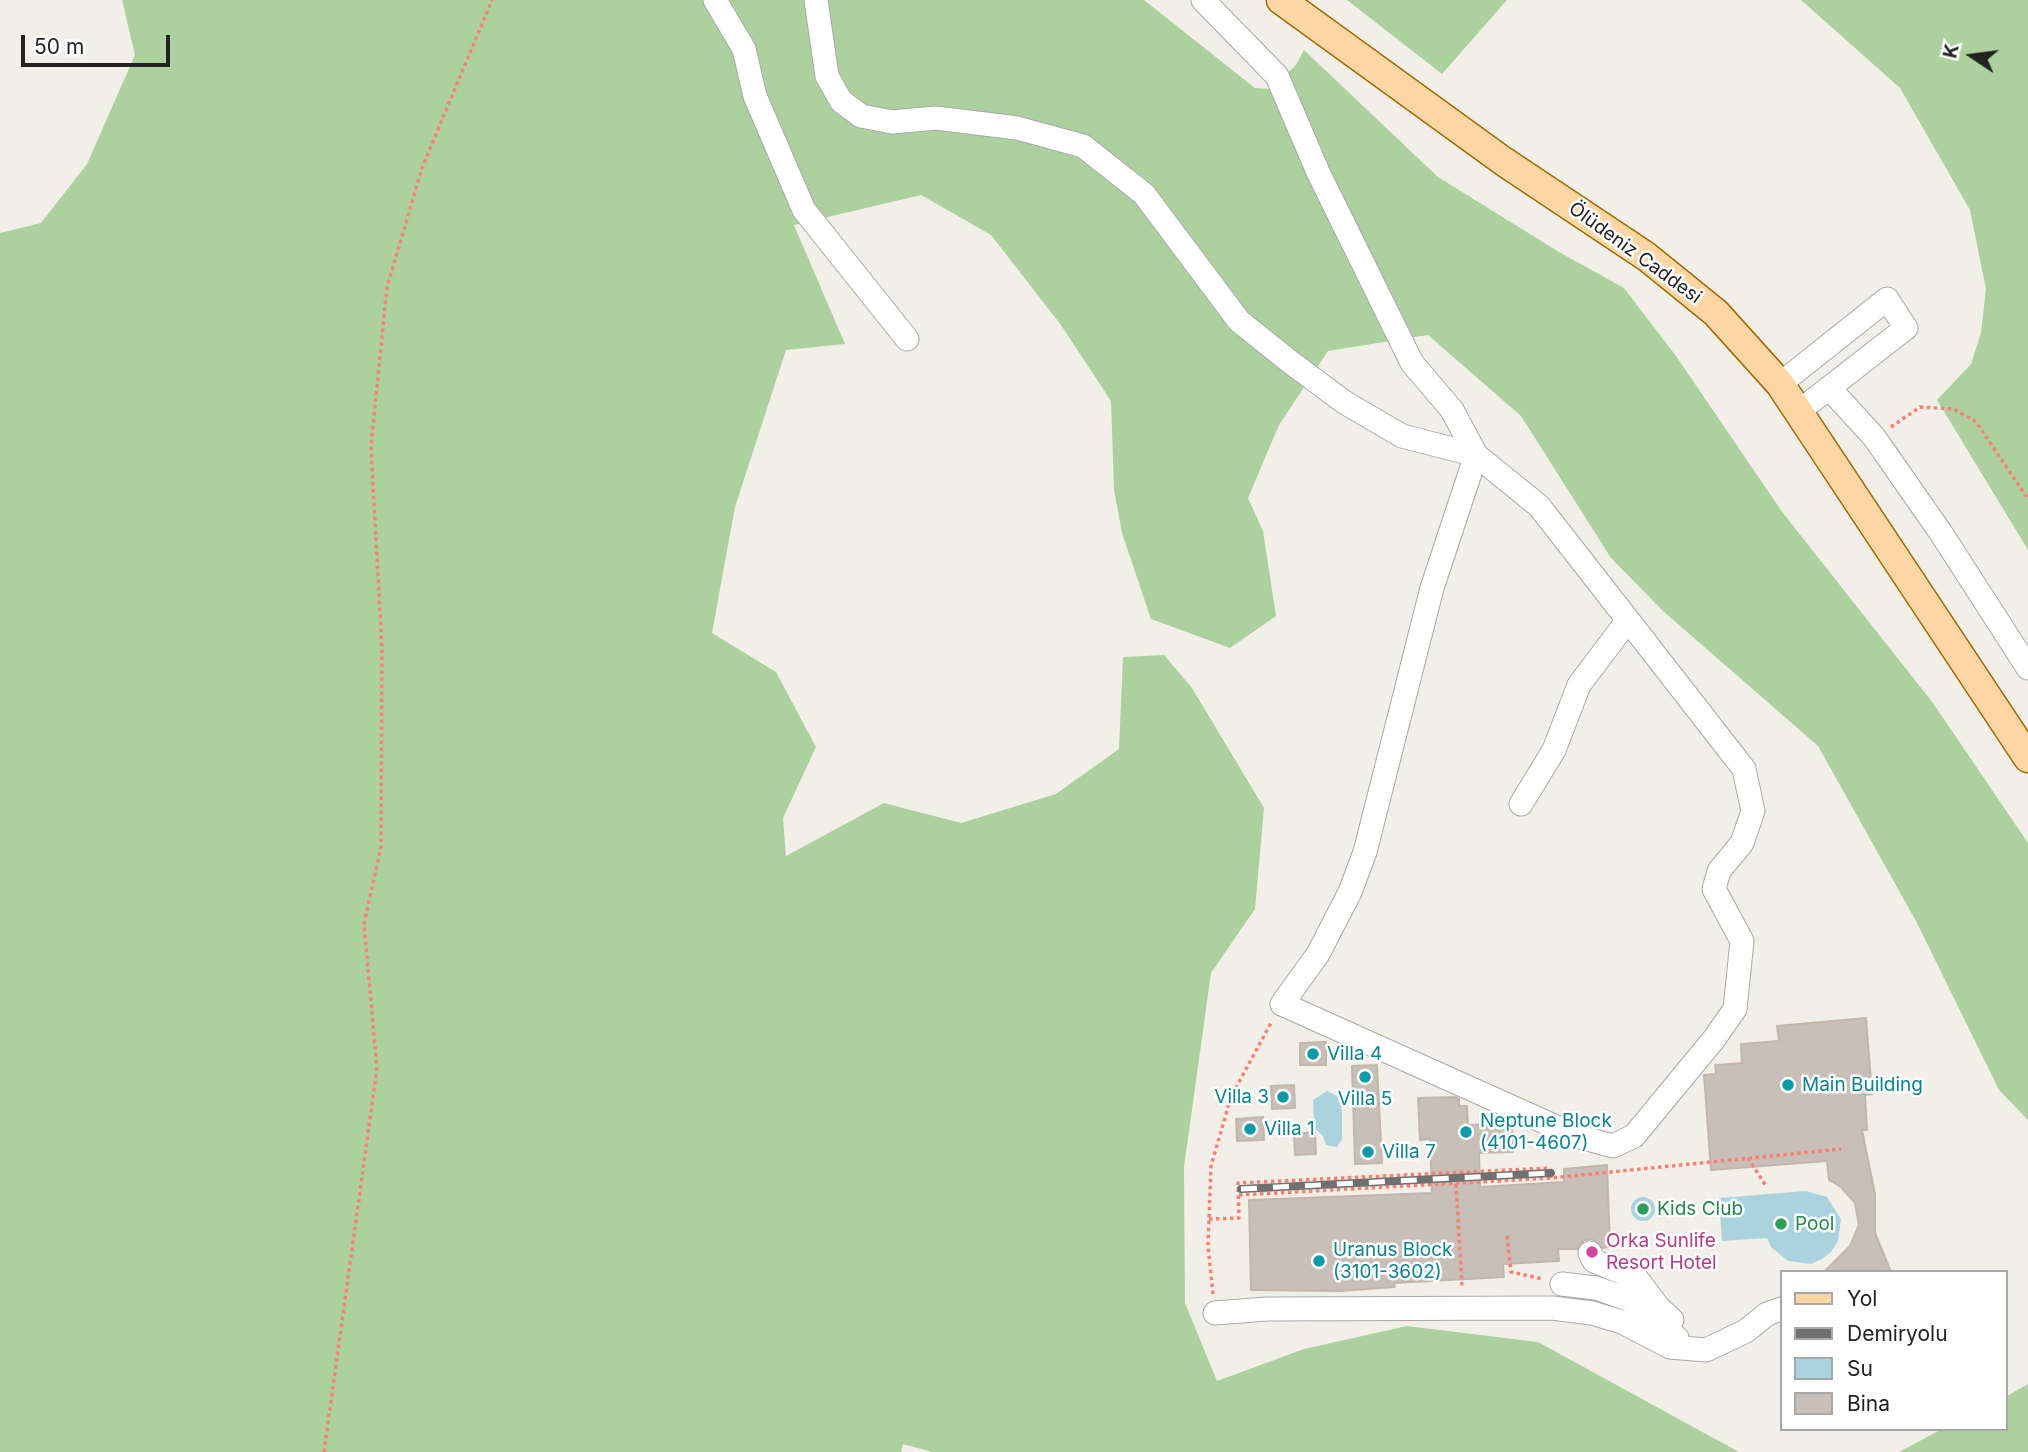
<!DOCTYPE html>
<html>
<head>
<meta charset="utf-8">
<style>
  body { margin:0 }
  #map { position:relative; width:2028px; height:1452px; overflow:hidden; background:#f2efe9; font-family:Inter,sans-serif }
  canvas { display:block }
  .legend { position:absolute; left:1780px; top:1270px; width:228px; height:161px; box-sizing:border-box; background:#fff; border:2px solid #a7a7a7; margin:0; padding:9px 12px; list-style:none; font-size:21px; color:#222 }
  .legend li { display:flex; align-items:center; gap:14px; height:35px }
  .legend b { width:35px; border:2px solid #a7a7a7 }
  .north { position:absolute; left:1937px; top:21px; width:70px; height:70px; -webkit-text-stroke:5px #fff; paint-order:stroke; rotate:283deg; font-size:19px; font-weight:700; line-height:28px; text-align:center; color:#222 }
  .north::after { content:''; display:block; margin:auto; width:24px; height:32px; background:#222; clip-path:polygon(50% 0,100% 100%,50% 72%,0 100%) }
  .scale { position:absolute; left:21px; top:35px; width:149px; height:32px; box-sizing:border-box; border:4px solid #222; border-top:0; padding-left:9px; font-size:21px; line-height:24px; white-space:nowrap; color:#222; -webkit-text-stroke:5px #fff; paint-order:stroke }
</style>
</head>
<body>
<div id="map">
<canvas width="2028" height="1452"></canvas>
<ul class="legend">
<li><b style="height:9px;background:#fcd6a4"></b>Yol</li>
<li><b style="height:9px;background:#707070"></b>Demiryolu</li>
<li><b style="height:19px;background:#aad3df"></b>Su</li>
<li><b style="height:19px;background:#c7bfb8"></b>Bina</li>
</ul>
<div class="north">K</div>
<div class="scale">50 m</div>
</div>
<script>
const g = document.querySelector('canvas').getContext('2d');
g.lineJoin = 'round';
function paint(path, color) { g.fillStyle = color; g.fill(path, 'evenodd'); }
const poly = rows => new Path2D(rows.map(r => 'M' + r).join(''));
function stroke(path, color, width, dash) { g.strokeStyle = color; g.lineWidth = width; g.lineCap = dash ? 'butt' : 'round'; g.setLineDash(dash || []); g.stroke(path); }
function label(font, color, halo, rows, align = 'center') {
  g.font = font + ' Inter,sans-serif'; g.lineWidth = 5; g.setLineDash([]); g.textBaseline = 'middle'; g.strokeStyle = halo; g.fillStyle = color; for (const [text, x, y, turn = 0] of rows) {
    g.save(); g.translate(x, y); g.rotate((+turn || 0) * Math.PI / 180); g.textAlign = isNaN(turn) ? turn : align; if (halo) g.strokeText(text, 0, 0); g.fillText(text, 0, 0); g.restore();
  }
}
const forest = poly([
  [122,0,1144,0,1255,88,1270,89,1296,65,1304,50,1438,177,1559,252,1624,288,1676,356,1783,513,1933,703,2028,843,2028,1120,1999,1090,1916,921,1818,746,1663,611,1611,558,1521,416,1428,335,1328,351,1279,425,1248,498,1263,531,1276,616,1230,648,1151,619,1122,533,1114,490,1111,401,1061,325,991,235,921,195,794,225,845,344,786,350,735,507,712,633,776,672,816,747,783,818,786,856,884,803,961,823,1056,794,1119,749,1123,657,1164,655,1192,688,1264,808,1255,909,1211,973,1184,1167,1185,1303,1217,1381,1304,1349,1407,1326,1538,1342,1739,1452,932,1452,903,1444,901,1452,0,1452,0,233,41,223,87,164,135,55],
  [1347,0,1507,0,1442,74],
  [1801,0,2028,0,2028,550,1937,400,1971,364,1981,333,1986,289,1970,210,1900,88],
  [2028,1384,2028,1452,1899,1452,1942,1429,2005,1429,2005,1397]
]);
const water = poly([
  [1327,1091,1337,1096,1342,1110,1342,1139,1337,1147,1326,1145,1323,1136,1314,1128,1313,1100],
  [1806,1191,1827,1197,1841,1219,1838,1241,1831,1252,1822,1259,1811,1264,1788,1261,1771,1247,1767,1238,1722,1241,1719,1198],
  '1631 1209a12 12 0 1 1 24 0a12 12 0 1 1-24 0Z'
]);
const building = poly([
  [1866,1018,1872,1094,1865,1095,1867,1130,1862,1130,1875,1194,1875,1233,1891,1272,1824,1272,1850,1246,1859,1225,1855,1203,1841,1187,1829,1180,1827,1161,1711,1170,1704,1075,1716,1074,1715,1065,1742,1063,1741,1044,1779,1041,1777,1026,1866,1018],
  [1326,1042,1326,1065,1300,1065,1300,1043,1326,1042],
  [1377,1065,1382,1163,1355,1164,1352,1066,1377,1065],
  [1294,1085,1295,1108,1272,1109,1271,1086,1294,1085],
  [1455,1097,1459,1099,1459,1106,1467,1106,1468,1125,1512,1123,1513,1152,1479,1153,1480,1187,1564,1182,1564,1169,1607,1165,1610,1247,1603,1248,1592,1239,1584,1240,1577,1249,1558,1249,1559,1261,1503,1264,1504,1277,1394,1283,1395,1287,1340,1291,1251,1290,1249,1200,1432,1193,1430,1139,1420,1140,1418,1098,1455,1097],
  [1263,1117,1264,1140,1237,1141,1236,1119,1263,1117],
  [1315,1132,1316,1154,1295,1155,1294,1134,1315,1132]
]);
const path = poly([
  [1891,427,1920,407,1954,409,1976,422,2028,499],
  [1748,1158,1766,1186],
  [1456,1184,1462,1286],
  [1239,1195,1551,1178,1841,1149],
  [1209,1219,1239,1218,1238,1183,1550,1168,1551,1178],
  [1507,1236,1511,1272,1543,1279],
  [1213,1294,1208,1246,1211,1166,1231,1097,1272,1021],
  [324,1452,377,1068,364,924,381,847,382,650,371,447,387,287,422,168,492,0]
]);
const minor = poly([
  [715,0,744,49,755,96,804,210,907,339],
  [816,0,827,76,841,101,861,116,892,122,936,118,1017,128,1083,146,1144,194,1239,321,1289,361,1344,402,1402,436,1476,455,1539,506,1628,620,1579,685,1554,750,1521,804],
  [1203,0,1277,76,1318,172,1412,363,1452,410,1476,455,1432,588,1365,852,1350,892,1318,954,1282,1004,1576,1136,1613,1146,1634,1136,1714,1039,1735,1009,1742,941,1714,889,1719,871,1742,843,1753,811,1744,769,1628,620],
  [1780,384,1887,299,1906,328,1798,412],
  [1830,389,1874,437,1941,533,2028,668],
  [1590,1253,1594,1261,1637,1279,1659,1308,1672,1320],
  [1562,1284,1596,1288,1630,1300,1677,1338],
  [1215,1313,1267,1309,1552,1308,1592,1313,1622,1322,1670,1347,1706,1350,1746,1331,1767,1314,1781,1309]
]);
const major = poly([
  [1281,0,1503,161,1647,257,1716,313,1780,384,2028,758]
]);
const rail = poly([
  [1241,1189,1551,1173]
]);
const markers = [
  [1313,1054,7,"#0f9aa8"],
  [1365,1077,7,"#0f9aa8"],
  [1788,1085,7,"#0f9aa8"],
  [1283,1097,7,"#0f9aa8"],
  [1250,1129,7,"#0f9aa8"],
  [1466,1132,7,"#0f9aa8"],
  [1368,1152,7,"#0f9aa8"],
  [1643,1209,7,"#2e9e5b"],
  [1781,1224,7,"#2e9e5b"],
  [1592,1252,7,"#d1479c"],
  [1319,1261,7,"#0f9aa8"]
];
const streetNames = [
  ["Ölüdeniz Caddesi",1635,253,36]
];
const cultureNames = [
  ["Villa 4",1327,1054],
  ["Main Building",1802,1085],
  ["Villa 3",1269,1097,"right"],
  ["Villa 5",1365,1099,"center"],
  ["Neptune Block",1480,1121],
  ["(4101-4607)",1480,1143],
  ["Villa 1",1264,1129],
  ["Villa 7",1382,1152],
  ["Uranus Block",1333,1250],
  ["(3101-3602)",1333,1272]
];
const leisureNames = [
  ["Kids Club",1657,1209],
  ["Pool",1795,1224]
];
const hotelNames = [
  ["Orka Sunlife",1606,1241],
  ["Resort Hotel",1606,1263]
];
paint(forest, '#add19e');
paint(water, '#aad3df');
paint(building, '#c7bfb8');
stroke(building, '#c4b6ab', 2);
stroke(minor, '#a9a9a9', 25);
stroke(major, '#a06b00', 31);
stroke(path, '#fa8072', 3.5, [3.5, 3.5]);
stroke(minor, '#fff', 23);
stroke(major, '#fcd6a4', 28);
stroke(rail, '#707070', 8);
stroke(rail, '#fff', 5, [16]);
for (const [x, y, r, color] of markers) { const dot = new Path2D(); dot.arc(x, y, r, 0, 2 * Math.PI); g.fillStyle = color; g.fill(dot); stroke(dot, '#fff', 2.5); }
label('19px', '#222', '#fff', streetNames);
label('19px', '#0d838f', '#fff', cultureNames, 'left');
label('19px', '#27864d', '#fff', leisureNames, 'left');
label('19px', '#b23c85', '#fff', hotelNames, 'left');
</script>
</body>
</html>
